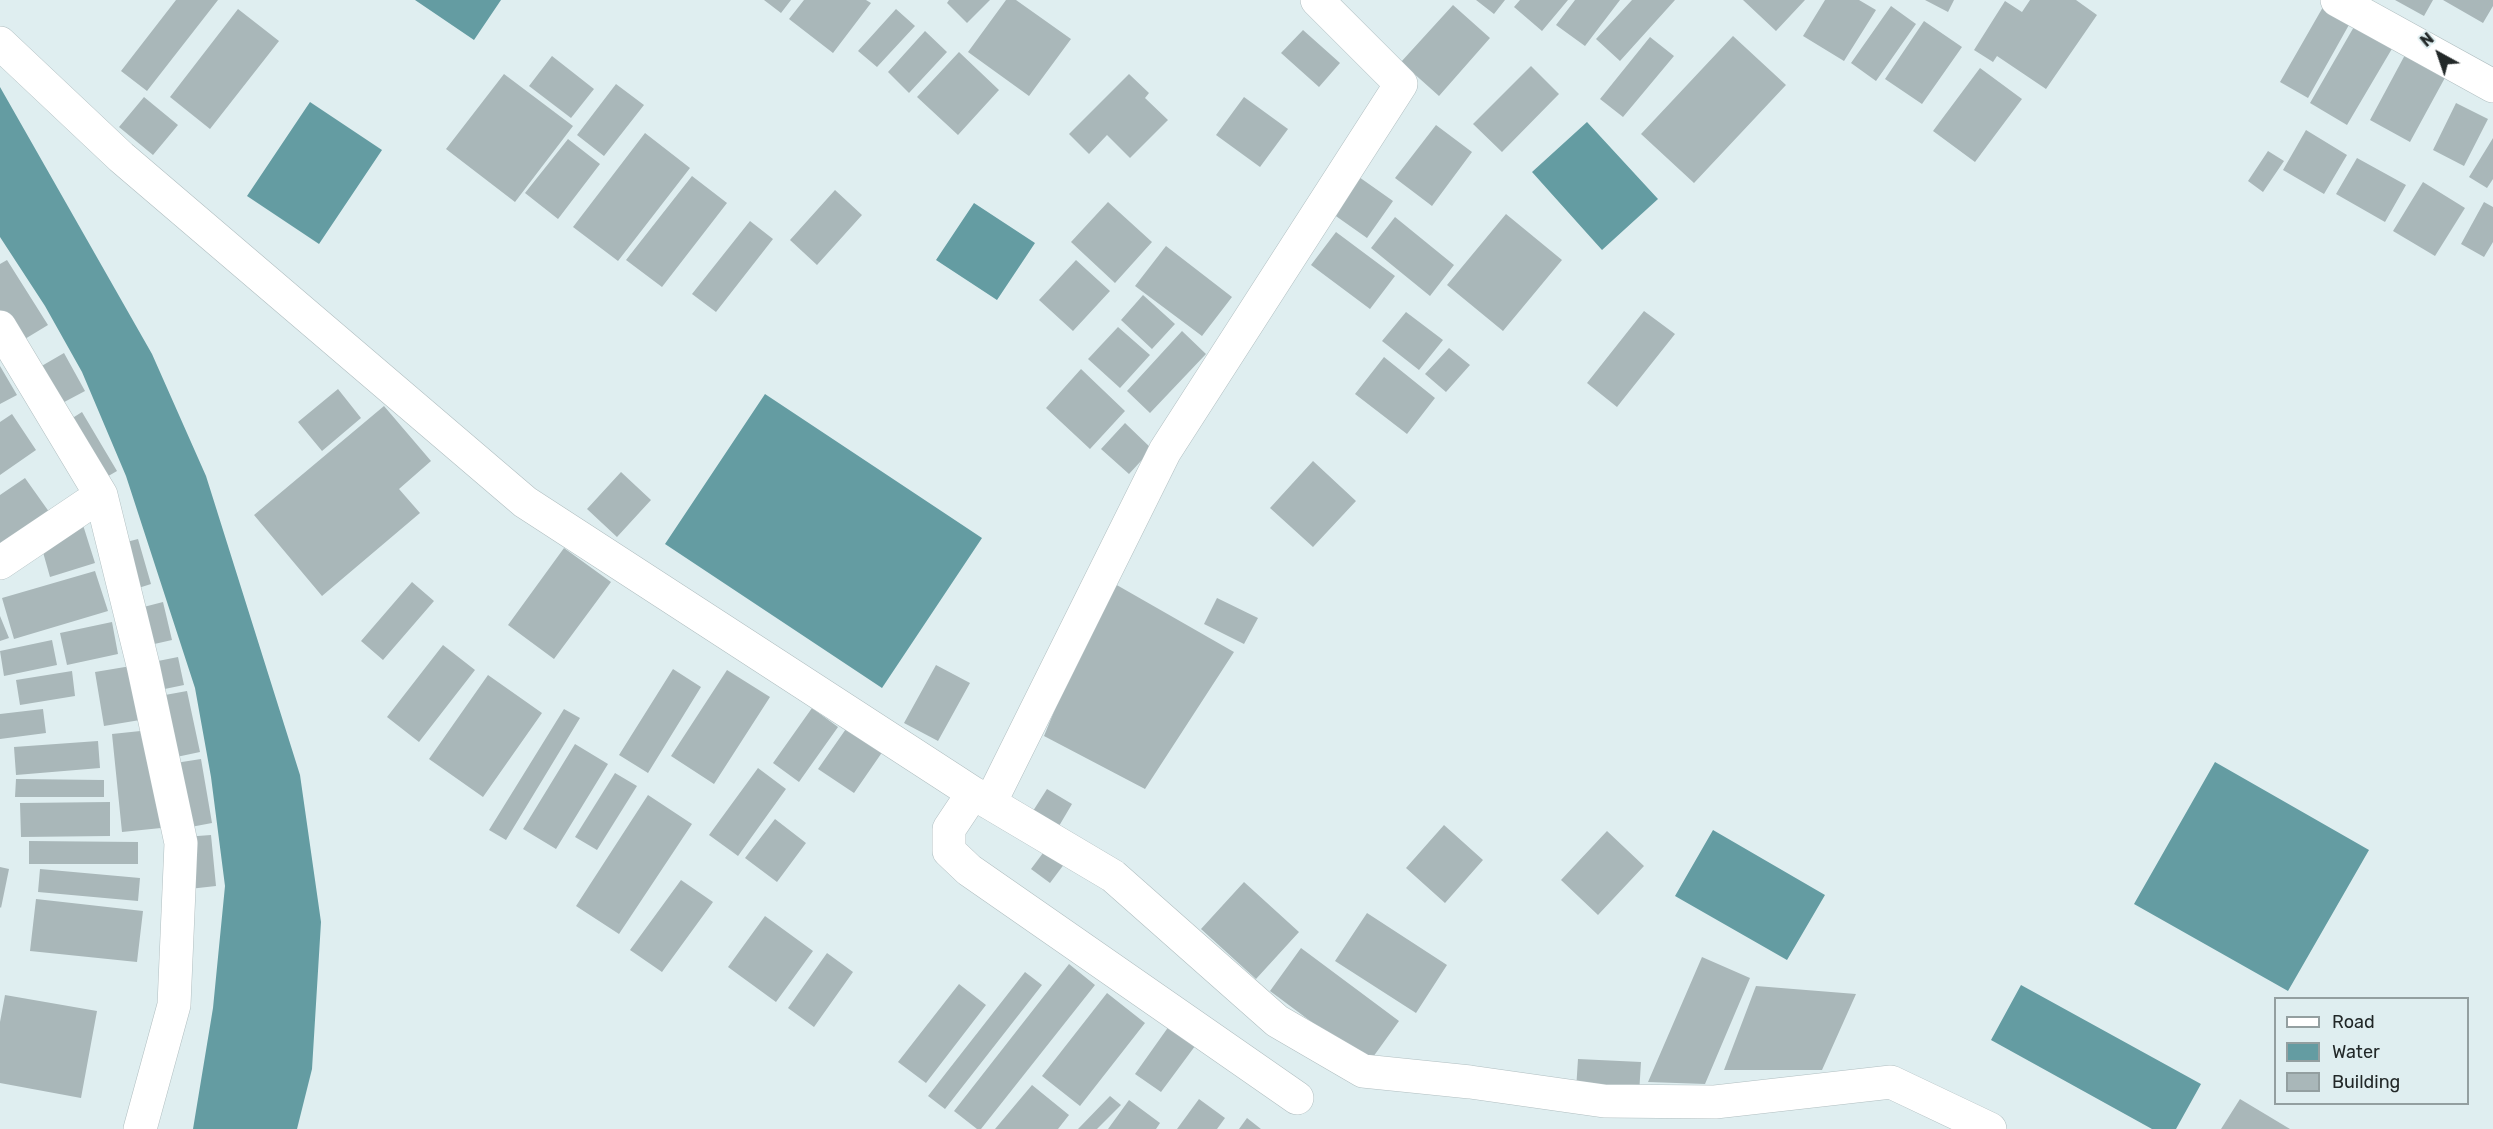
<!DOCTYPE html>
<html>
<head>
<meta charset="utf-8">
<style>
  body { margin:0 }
  #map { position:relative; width:2493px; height:1129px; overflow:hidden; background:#dfeef0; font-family:Rubik,sans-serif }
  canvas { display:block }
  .legend { position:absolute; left:2274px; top:997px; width:195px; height:108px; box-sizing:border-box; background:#dfeef0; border:2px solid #939fa0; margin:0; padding:8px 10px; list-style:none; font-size:18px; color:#222828 }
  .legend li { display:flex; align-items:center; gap:12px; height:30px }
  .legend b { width:30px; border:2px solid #939fa0 }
  .north { position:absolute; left:2409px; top:24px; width:60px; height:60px; -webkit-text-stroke:4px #dfeef0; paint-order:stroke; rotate:320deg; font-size:16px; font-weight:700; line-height:24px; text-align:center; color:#222828 }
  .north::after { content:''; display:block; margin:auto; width:21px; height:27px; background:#222828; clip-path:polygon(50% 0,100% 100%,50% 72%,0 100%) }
</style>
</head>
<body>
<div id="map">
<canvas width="2493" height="1129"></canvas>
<ul class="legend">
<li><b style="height:8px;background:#fff"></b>Road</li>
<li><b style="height:16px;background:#649ca2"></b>Water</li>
<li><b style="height:16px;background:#a9b7b9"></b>Building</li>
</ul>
<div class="north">N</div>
</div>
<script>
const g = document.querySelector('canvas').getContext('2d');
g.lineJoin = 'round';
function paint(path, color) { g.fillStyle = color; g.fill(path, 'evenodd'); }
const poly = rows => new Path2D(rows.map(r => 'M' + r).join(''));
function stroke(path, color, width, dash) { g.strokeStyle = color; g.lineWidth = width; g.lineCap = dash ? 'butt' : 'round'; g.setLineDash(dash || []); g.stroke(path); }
const water = poly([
  [415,0,501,0,474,40],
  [0,87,152,354,206,476,300,775,321,922,312,1069,297,1129,193,1129,213,1008,225,886,211,777,195,688,126,476,82,372,45,306,0,237],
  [310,102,382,150,319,244,247,196],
  [1587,122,1658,199,1602,250,1532,172],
  [974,203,1035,243,997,300,936,260],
  [765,394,982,538,882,688,665,544],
  [2215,762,2369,850,2288,991,2134,904],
  [1713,830,1825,895,1787,960,1675,896],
  [2021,985,2201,1084,2176,1129,2152,1129,1991,1040]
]);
const building = poly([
  [176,0,218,0,147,91,121,71],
  [764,0,791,0,781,13],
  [804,0,866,0,871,3,833,53,789,19],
  [949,0,990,0,967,23,947,3],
  [1006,0,1016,0,1071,39,1029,96,968,52],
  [1476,0,1505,0,1494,14],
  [1520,0,1568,0,1542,31,1514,7],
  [1575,0,1620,0,1585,46,1556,25],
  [1632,0,1675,0,1620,61,1596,39],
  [1743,0,1805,0,1776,31],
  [1825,0,1859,0,1876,10,1844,61,1803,36],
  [1925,0,1954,0,1948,12],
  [2030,0,2076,0,2097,15,2046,89,1997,56,1993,62,1974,50,2005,1,2022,12],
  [2395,0,2433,0,2424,16],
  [2443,0,2493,0,2493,6,2483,23],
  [1453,5,1490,38,1439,96,1401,62],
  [1891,6,1916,24,1876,81,1851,63],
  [2323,7,2350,23,2308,98,2280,82],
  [238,9,279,41,210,129,170,97],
  [896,9,915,26,877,67,858,51],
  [1924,21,1962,47,1922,104,1885,79],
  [2355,25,2393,47,2347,125,2310,103],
  [1303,30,1340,63,1319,87,1281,53],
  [925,31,947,52,909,93,888,72],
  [1733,36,1786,85,1694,183,1641,134],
  [1650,37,1674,56,1623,117,1600,99],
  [959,52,999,90,958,135,917,97],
  [2406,53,2447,74,2410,142,2370,120],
  [552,56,594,89,571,118,529,86],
  [1531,66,1559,94,1502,152,1473,124],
  [1980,68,2022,99,1975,162,1933,131],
  [504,74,573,126,515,202,446,149],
  [1129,74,1149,93,1145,98,1168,120,1130,158,1107,135,1089,154,1069,134],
  [616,84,644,105,604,156,577,135],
  [144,97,178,125,153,155,119,127],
  [1244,97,1288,129,1260,167,1216,135],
  [2456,103,2488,119,2464,166,2433,150],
  [1436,125,1472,152,1432,206,1395,178],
  [2306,130,2347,155,2324,194,2283,170],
  [645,133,690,168,618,261,573,227],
  [2493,138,2493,179,2487,188,2469,177],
  [568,139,600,164,558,219,525,193],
  [2268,151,2284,161,2263,192,2248,181],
  [2357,158,2406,185,2385,222,2336,194],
  [692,176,727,203,662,287,626,260],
  [1359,177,1393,201,1367,238,1333,214],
  [2423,182,2465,208,2435,256,2393,231],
  [835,190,862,215,817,265,790,240],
  [1108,202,1152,242,1115,283,1071,242],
  [2484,202,2493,207,2493,242,2484,257,2461,244],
  [1506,214,1562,260,1503,331,1447,285],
  [1395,217,1454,265,1430,296,1371,248],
  [750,221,773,239,716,312,692,294],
  [1336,232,1395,276,1370,309,1311,265],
  [1166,246,1232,297,1202,336,1135,286],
  [7,260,48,325,15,345,0,320,0,264],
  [1076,260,1110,291,1073,331,1039,300],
  [1143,295,1175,324,1152,349,1121,320],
  [1644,311,1675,334,1617,407,1587,383],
  [1406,312,1443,340,1419,370,1382,341],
  [1118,327,1150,355,1120,388,1088,359],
  [1182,331,1206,354,1150,413,1127,391],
  [1449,348,1470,365,1446,392,1425,374],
  [64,353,85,391,53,408,33,371],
  [1384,357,1435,398,1407,434,1355,394],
  [0,366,17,395,0,404],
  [1081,369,1125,411,1090,449,1046,408],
  [338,389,361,418,322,451,298,422],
  [384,406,431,461,399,489,420,513,322,596,254,515],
  [82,412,117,471,98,482,63,424],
  [12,414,36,450,0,475,0,422],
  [1125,423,1152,449,1129,474,1101,449],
  [1313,461,1356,501,1313,547,1270,508],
  [621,472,651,500,617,537,587,509],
  [25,478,52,516,0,552,0,495],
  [83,525,95,563,50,577,39,538],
  [138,539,151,584,129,591,115,545],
  [564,548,611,582,554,659,508,625],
  [95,571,108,611,14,639,2,598],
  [1108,580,1234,652,1145,789,1044,736],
  [412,582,434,601,383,660,361,641],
  [1217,598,1258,618,1244,644,1204,624],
  [163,602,172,640,141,647,132,610],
  [0,616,9,638,0,641],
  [112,622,118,654,67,665,60,633],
  [52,640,57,665,4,676,0,651],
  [443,645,475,670,419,742,387,717],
  [178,657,184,685,155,691,148,663],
  [936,665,970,683,938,741,904,723],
  [131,666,140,720,104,726,95,672],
  [673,669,701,687,648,773,619,755],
  [727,670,770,697,714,784,671,756],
  [72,671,75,696,20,705,16,680],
  [488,675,542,713,483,797,429,759],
  [187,691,200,752,167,759,154,697],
  [812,708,838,727,799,782,773,763],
  [43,709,46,733,0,739,0,714],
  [564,709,580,718,506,840,489,830],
  [848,726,883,751,854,793,818,769],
  [150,730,161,828,122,832,112,734],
  [98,741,100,768,16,775,14,747],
  [575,744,608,764,556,849,523,829],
  [201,759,212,823,180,829,169,764],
  [758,768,786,789,738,856,709,835],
  [615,773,637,786,597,850,575,837],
  [16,779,104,780,104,797,15,797],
  [1047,789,1072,804,1059,826,1033,811],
  [648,795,692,824,619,934,576,906],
  [110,802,110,836,21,837,20,803],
  [775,819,806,843,777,882,745,858],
  [1444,825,1483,860,1445,903,1406,868],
  [1607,831,1644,866,1598,915,1561,880],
  [211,835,216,886,189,889,184,837],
  [29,841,138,842,138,864,29,864],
  [1049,845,1068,859,1050,883,1031,869],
  [0,867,9,869,1,908,0,907],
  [40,869,140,878,138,901,38,892],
  [681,880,713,902,662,972,630,950],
  [1244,882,1299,932,1256,979,1201,929],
  [36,899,143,911,137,962,30,951],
  [1367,913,1447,965,1416,1013,1335,961],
  [765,916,813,951,776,1002,728,967],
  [1301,948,1399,1021,1368,1064,1270,991],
  [827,953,853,972,814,1027,788,1008],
  [1702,957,1750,978,1705,1084,1648,1082],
  [1069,964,1095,985,981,1129,977,1129,954,1111],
  [1025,972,1042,985,945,1109,928,1096],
  [959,984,986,1005,926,1083,898,1062],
  [1756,986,1856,994,1822,1070,1724,1070],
  [1107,993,1145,1023,1080,1106,1042,1076],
  [5,995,97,1011,81,1098,0,1083,0,1022],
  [1174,1019,1201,1038,1161,1092,1135,1074],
  [1578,1059,1641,1062,1639,1094,1576,1090],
  [1032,1085,1069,1115,1058,1129,995,1129],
  [1110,1096,1121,1105,1097,1129,1078,1129],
  [1199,1099,1225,1118,1217,1129,1177,1129],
  [2240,1099,2290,1129,2221,1129],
  [1129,1100,1160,1123,1156,1129,1108,1129],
  [1247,1118,1261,1129,1239,1129]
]);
const minor = poly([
  [2337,0,2493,86],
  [0,43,121,157,525,502,973,793,1113,876,1277,1021,1363,1071,1470,1082,1604,1101,1715,1102,1891,1082,1990,1129],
  [0,327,101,495,143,665,181,843,174,1005,140,1129],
  [0,563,101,495],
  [973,793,949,829,949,851,969,870,1297,1098],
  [990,803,1165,451,1401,84,1317,0]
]);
paint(water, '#649ca2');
paint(building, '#a9b7b9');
stroke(minor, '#b0bec0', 34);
stroke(minor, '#fff', 33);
</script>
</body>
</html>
